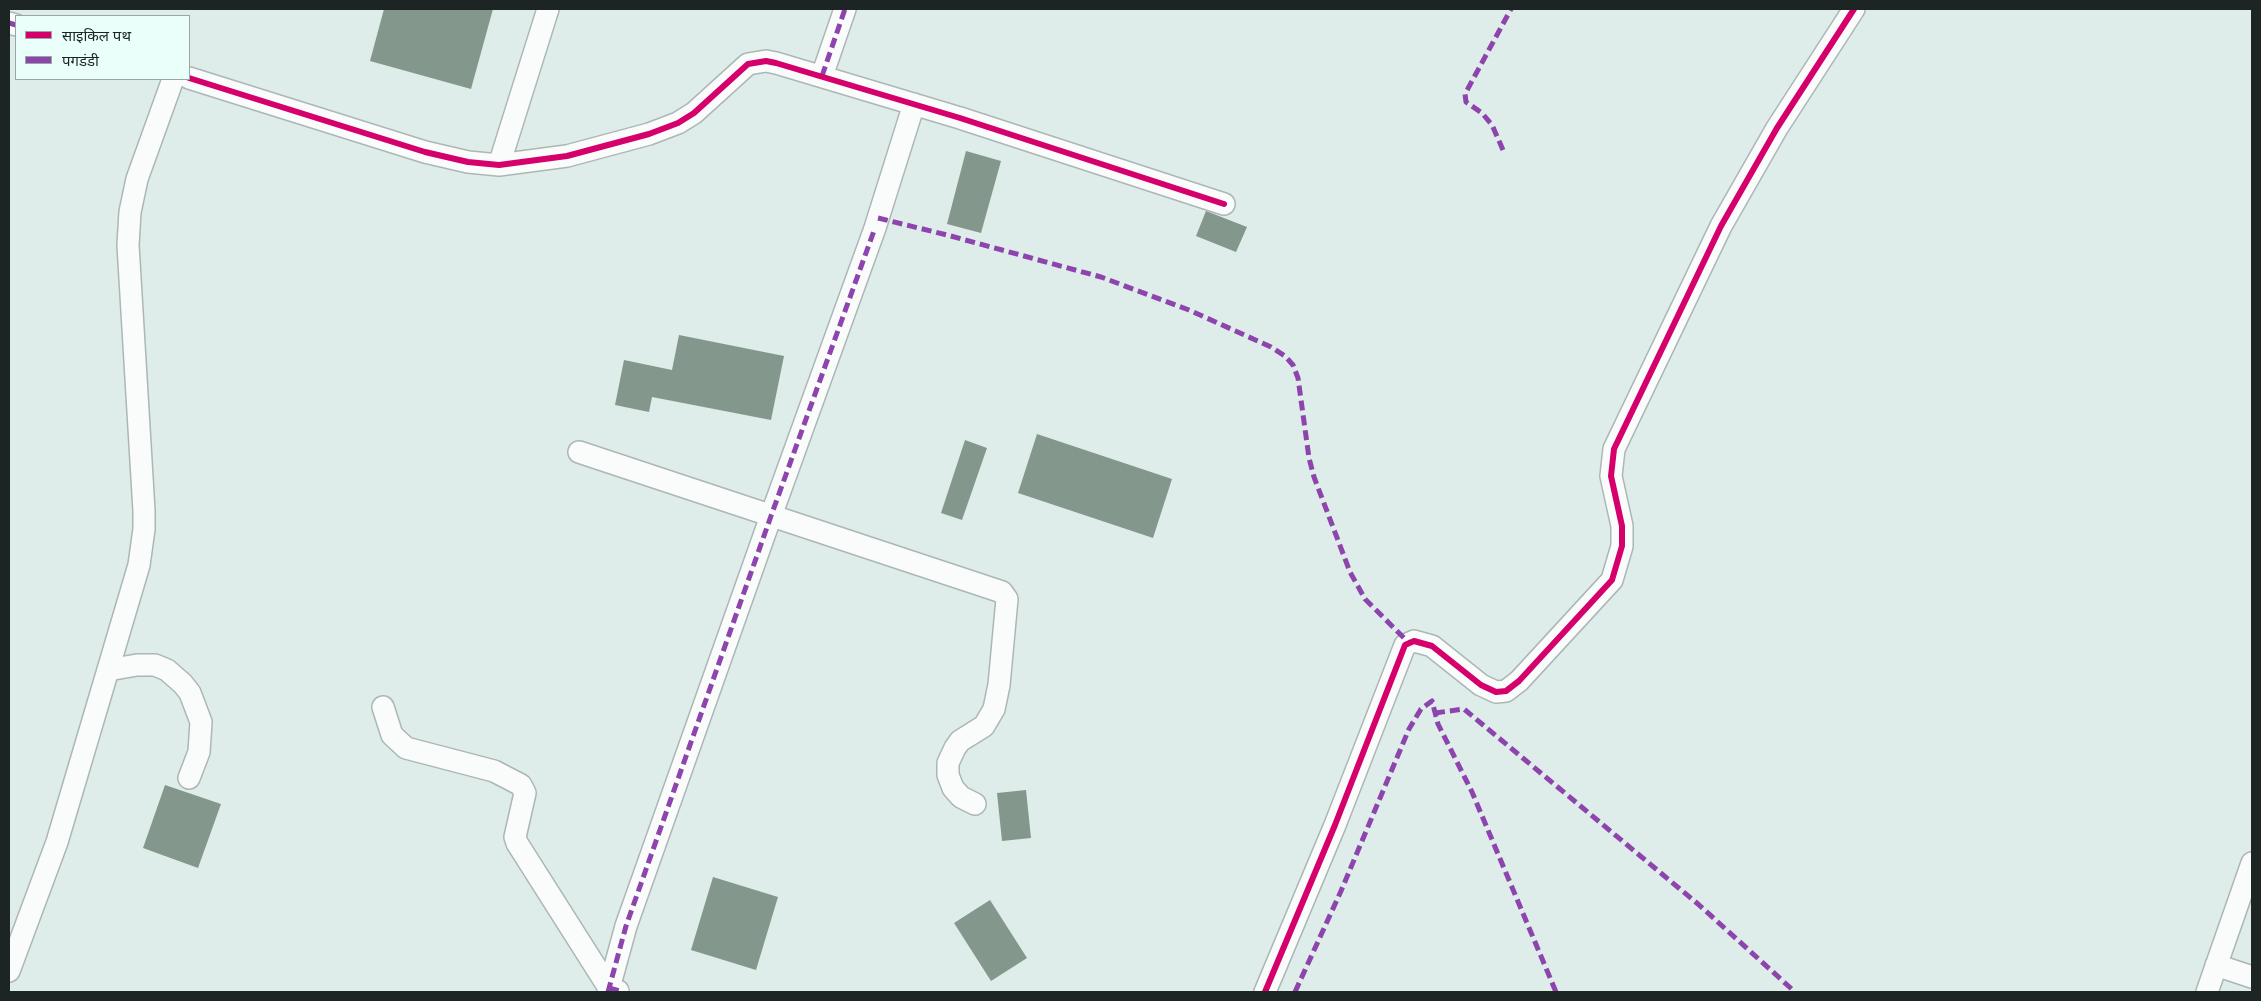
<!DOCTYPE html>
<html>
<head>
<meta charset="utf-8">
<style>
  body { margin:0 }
  #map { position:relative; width:2261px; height:1001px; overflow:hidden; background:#deecea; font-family:"Noto Sans","Noto Sans Devanagari",sans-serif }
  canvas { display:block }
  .frame { position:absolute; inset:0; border:10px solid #1c2524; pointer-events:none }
  .legend { position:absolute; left:15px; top:15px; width:175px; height:65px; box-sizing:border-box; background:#eafefa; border:1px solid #98a7a4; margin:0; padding:6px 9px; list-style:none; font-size:15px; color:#1c2524 }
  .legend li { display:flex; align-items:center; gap:10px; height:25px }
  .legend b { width:25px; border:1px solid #98a7a4 }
</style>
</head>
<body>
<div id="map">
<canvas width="2261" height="1001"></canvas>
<div class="frame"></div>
<ul class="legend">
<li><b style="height:6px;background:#d6006c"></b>साइकिल पथ</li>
<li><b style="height:6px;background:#8e44ad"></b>पगडंडी</li>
</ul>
</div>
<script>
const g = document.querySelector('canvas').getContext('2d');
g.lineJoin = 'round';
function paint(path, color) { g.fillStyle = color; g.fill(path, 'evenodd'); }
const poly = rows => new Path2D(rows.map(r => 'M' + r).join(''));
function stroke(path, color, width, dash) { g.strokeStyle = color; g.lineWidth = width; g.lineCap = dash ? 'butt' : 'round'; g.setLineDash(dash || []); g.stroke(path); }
const building = poly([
  [384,9,493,9,471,89,370,61],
  [966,151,1001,161,981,233,947,224],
  [1206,211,1247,227,1236,252,1196,236],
  [679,335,784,356,771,420,652,397,649,412,615,405,624,360,672,370],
  [1037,434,1172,479,1153,538,1018,493],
  [965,440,987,448,962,520,941,513],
  [165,785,221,804,198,868,143,848],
  [1026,790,1031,838,1002,841,997,793],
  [713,877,778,897,756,970,691,950],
  [990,900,1027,958,991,981,954,923]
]);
const minor = poly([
  [9,23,16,25],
  [822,76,845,9],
  [189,78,425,152,468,162,499,165,567,156,649,134,678,123,694,113,748,64,766,61,776,63,960,118,1224,204],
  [499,165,548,9],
  [579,452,1002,592,1007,599,999,685,994,709,984,726,960,741,955,748,948,763,948,775,953,788,961,797,975,804],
  [108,670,137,665,155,665,167,670,183,684,190,693,201,722,199,752,189,778],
  [383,707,392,735,406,748,494,771,521,785,525,793,515,837,517,843,609,988,618,991],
  [2216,965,2252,977],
  [9,971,57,842,139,565,144,529,144,511,128,245,130,212,137,179,173,79],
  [608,992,626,926,771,516,875,228,914,104],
  [1265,992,1335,825,1405,645,1414,641,1432,646,1481,685,1496,692,1506,691,1519,681,1612,580,1622,546,1622,526,1611,476,1614,449,1721,226,1777,128,1854,9],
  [2207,992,2252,863]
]);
const quiet = poly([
  [9,23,16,25],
  [822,76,845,9],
  [1503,150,1492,125,1482,113,1466,102,1465,94,1511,9],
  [878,218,947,235,1101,277,1189,310,1271,347,1285,356,1293,365,1298,378,1309,458,1314,477,1350,572,1365,599,1408,642],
  [1435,713,1464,709,1698,904,1795,992],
  [609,988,623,992],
  [608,992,626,926,771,516,875,228],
  [1295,992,1341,891,1409,729,1421,709,1432,701,1438,724,1472,792,1556,992]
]);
const cycleway = poly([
  [189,78,425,152,468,162,499,165,567,156,649,134,678,123,694,113,748,64,766,61,776,63,960,118,1224,204],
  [1265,992,1335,825,1405,645,1414,641,1432,646,1481,685,1496,692,1506,691,1519,681,1612,580,1622,546,1622,526,1611,476,1614,449,1721,226,1777,128,1854,9]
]);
paint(building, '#84978c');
stroke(minor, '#acb7b5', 24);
stroke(minor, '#fafcfc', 21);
stroke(quiet, '#8e44ad', 5, [10, 5]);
stroke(cycleway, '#d6006c', 6);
</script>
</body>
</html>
